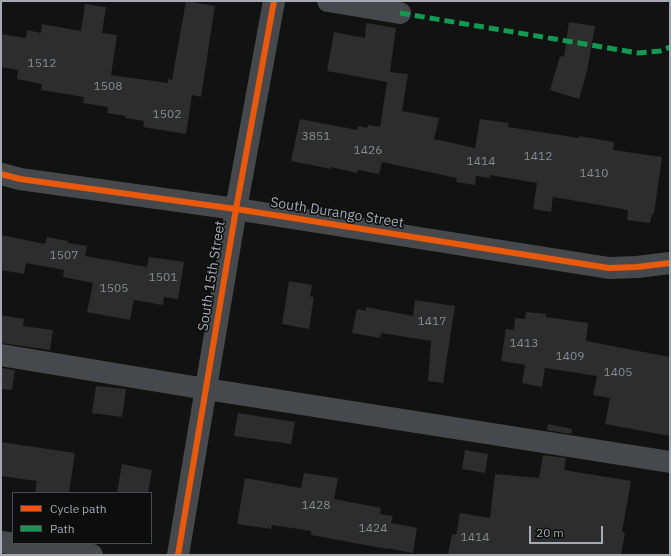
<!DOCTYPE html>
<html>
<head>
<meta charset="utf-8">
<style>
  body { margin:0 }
  #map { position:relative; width:671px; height:556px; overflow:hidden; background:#121213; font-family:"IBM Plex Sans",sans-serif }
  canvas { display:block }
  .frame { position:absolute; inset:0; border:2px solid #a4aab2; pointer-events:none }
  .legend { position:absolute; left:12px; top:492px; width:140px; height:52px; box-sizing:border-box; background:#0d0d0e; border:1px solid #494c50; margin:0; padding:5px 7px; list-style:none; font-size:12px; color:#a4aab2 }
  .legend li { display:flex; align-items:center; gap:8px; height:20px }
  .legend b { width:20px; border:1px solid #494c50 }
  .scale { position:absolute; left:529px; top:526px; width:74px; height:18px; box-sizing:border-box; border:2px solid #a4aab2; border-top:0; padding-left:5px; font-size:12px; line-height:14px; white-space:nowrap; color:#a4aab2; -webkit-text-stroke:3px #0d0d0e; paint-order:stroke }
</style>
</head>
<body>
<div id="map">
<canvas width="671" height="556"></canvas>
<div class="frame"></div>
<ul class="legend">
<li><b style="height:5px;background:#e8590c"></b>Cycle path</li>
<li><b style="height:5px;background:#139951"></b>Path</li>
</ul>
<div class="scale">20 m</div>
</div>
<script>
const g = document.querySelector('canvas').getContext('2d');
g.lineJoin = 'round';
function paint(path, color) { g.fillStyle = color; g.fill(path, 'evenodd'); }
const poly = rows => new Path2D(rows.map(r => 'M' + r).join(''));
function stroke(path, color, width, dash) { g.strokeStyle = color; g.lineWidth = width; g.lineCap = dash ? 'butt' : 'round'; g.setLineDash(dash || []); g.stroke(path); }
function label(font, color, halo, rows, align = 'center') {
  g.font = font + ' "IBM Plex Sans",sans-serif'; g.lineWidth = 3; g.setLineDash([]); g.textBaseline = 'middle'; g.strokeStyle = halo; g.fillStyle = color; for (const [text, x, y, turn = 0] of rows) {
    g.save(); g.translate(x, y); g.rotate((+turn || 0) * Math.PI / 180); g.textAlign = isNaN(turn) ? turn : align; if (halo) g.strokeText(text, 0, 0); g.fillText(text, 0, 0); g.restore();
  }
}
const building = poly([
  [186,1,215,6,201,97,192,95,186,134,143,127,144,121,125,118,126,116,107,113,108,107,83,103,84,97,41,90,42,84,17,79,18,70,1,67,1,34,26,38,27,30,41,33,42,24,81,31,85,4,106,7,102,33,117,35,111,75,168,83,168,79,172,80],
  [569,22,595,26,587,71,579,99,550,90,560,56,564,57],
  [366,23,396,28,390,72,408,74,402,111,439,118,434,139,475,148,480,119,509,123,508,127,579,138,579,136,614,142,613,150,662,157,654,214,652,214,650,223,627,220,628,210,553,197,551,212,533,209,537,183,490,175,490,178,476,176,475,185,456,182,457,178,382,162,379,174,358,170,357,173,331,167,331,169,291,161,300,119,357,130,358,126,367,128,368,125,380,127,387,82,327,71,334,32,365,38],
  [1,235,45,244,47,237,68,241,68,243,87,246,85,256,147,267,149,257,184,262,178,299,164,297,163,305,134,300,130,320,87,312,93,283,63,277,64,270,26,263,24,274,1,270],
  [289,281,312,285,310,296,314,297,309,329,282,324],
  [415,300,455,306,443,383,428,381,431,341,381,333,380,338,352,333,357,309,366,311,366,307,413,316],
  [526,312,546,314,546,317,588,323,586,341,670,357,670,436,605,424,610,398,593,395,597,376,545,368,542,387,522,383,525,365,501,361,506,329,514,330,515,318,525,319],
  [1,315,24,319,23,326,53,330,50,350,1,343],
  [1,368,15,370,12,390,1,389],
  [96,386,126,389,122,417,92,413],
  [238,413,295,422,291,444,234,436],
  [548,424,572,429,571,434,547,430],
  [1,442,75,453,69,493,35,493,37,481,1,476],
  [465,450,488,454,485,473,462,469],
  [543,455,566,458,564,470,631,481,622,532,625,533,621,555,448,555,452,534,456,535,460,513,490,518,495,474,539,478],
  [122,464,152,470,148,493,117,493],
  [304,473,338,478,334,499,381,508,380,514,393,516,391,523,417,528,413,553,387,548,387,549,311,535,311,531,272,525,271,529,237,524,245,478,301,488]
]);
const minor = poly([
  [328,1,400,13],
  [1,174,20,179,236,209,609,268,637,267,670,263],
  [1,355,206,389,670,462],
  [1,542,92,555],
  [178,555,236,209,274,1]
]);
const quiet = poly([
  [400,13,638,53,660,51,670,47]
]);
const cycleway = poly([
  [1,174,20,179,236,209,609,268,637,267,670,263],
  [178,555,236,209,274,1]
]);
const numberNames = [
  ["1512",42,64],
  ["1508",108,87],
  ["1502",167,115],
  ["3851",316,137],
  ["1426",368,151],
  ["1412",538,157],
  ["1414",481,162],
  ["1410",594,174],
  ["1507",64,256],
  ["1501",163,278],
  ["1505",114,289],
  ["1417",432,322],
  ["1413",524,344],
  ["1409",570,357],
  ["1405",618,373],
  ["1428",316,506],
  ["1424",373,529],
  ["1414",475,538]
];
const streetNames = [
  ["South Durango Street",337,213,9],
  ["South 15th Street",212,276,-81]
];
paint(building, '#2d2d2e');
stroke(minor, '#47484b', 22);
stroke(quiet, '#139951', 5, [10, 5]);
stroke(cycleway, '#e8590c', 6);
label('12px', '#868b91', null, numberNames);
label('14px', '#a4aab2', '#0d0d0e', streetNames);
</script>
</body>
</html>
